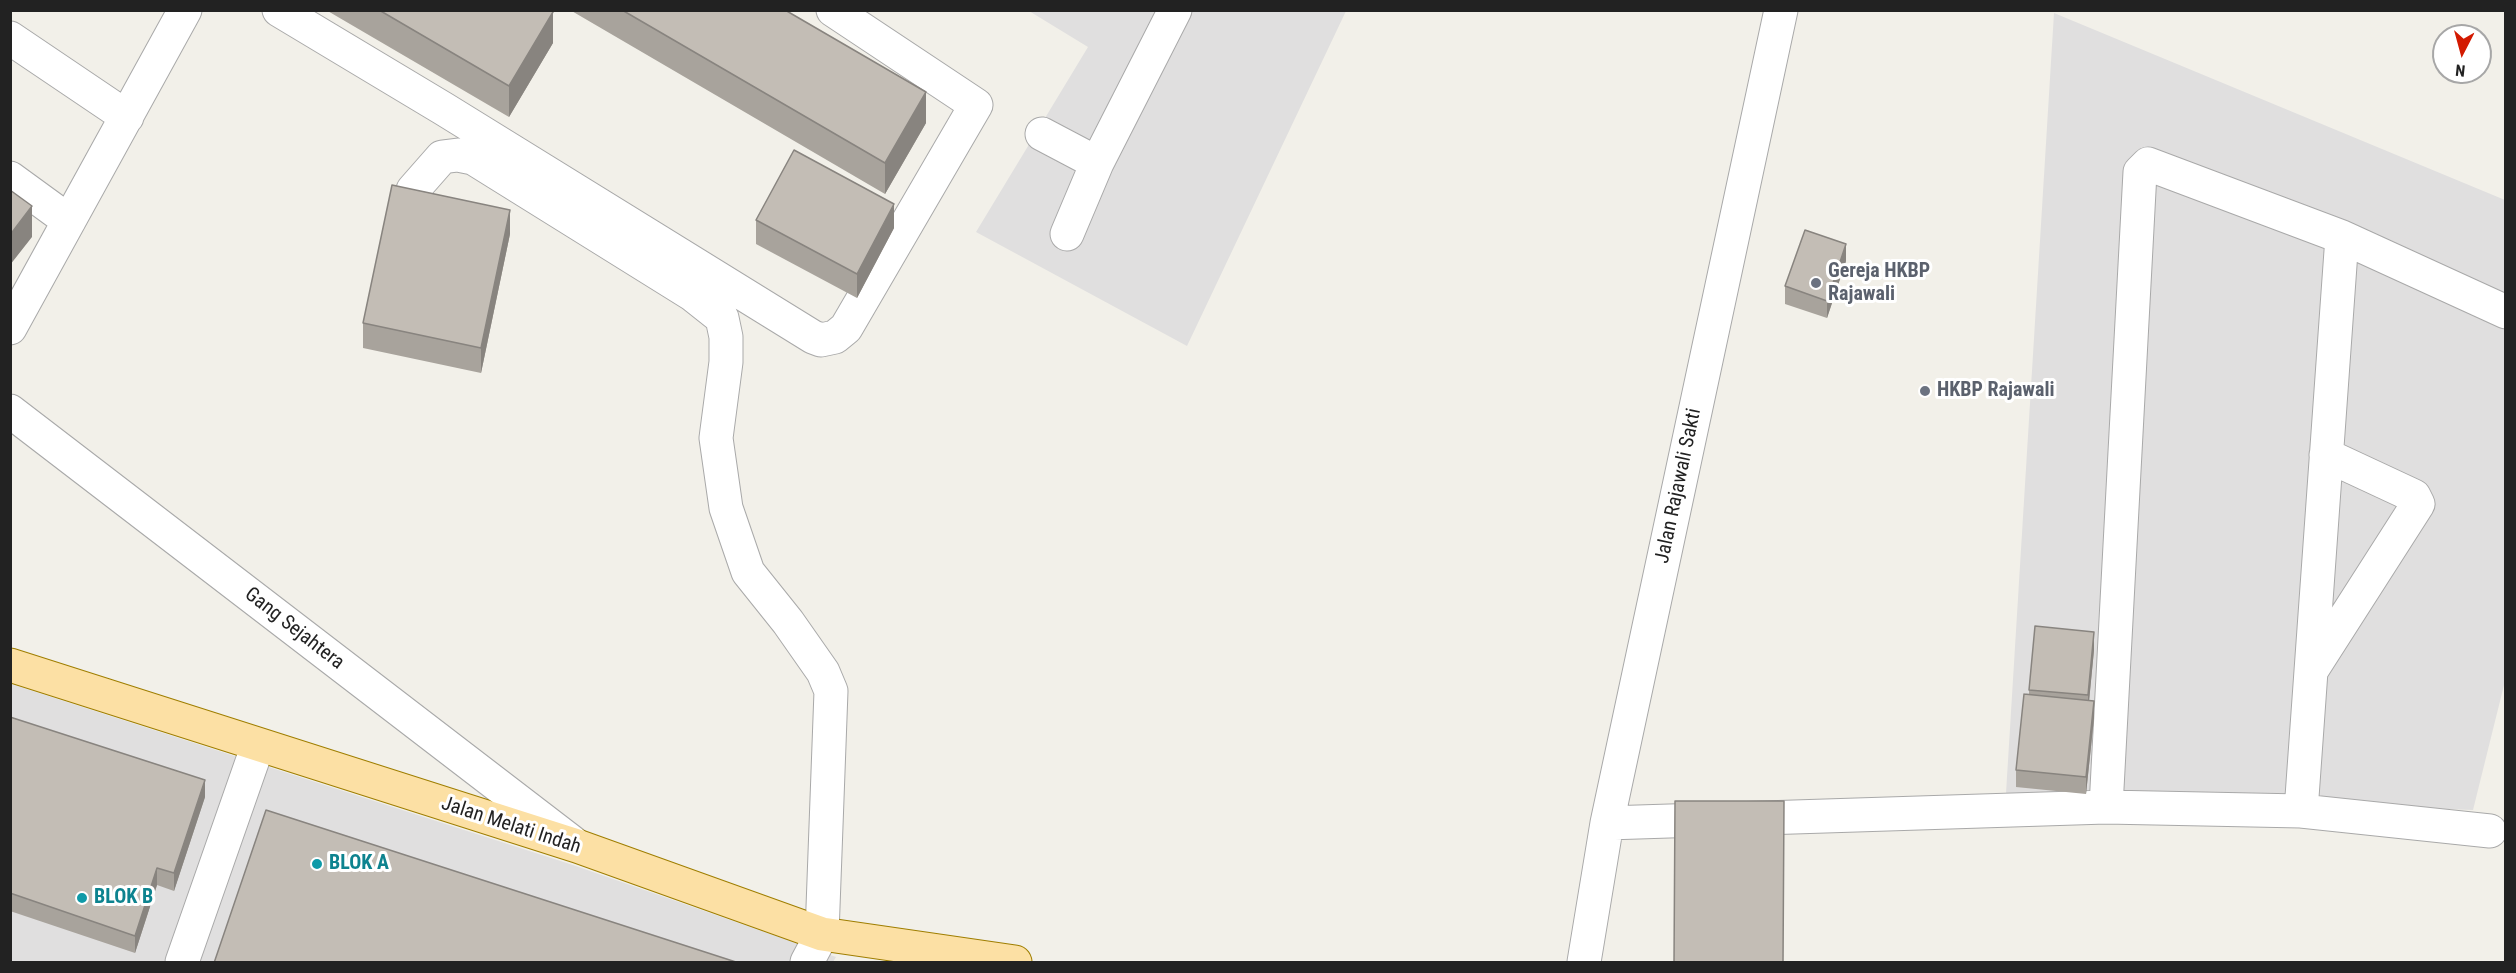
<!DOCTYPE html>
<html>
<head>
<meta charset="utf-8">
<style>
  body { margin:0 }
  #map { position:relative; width:2516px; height:973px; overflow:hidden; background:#f2f0e9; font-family:"Roboto Condensed",sans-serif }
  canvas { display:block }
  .frame { position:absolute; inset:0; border:12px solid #222; pointer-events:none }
  .north { position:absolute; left:2432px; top:24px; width:60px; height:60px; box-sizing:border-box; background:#fff; border:2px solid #a7a7a7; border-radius:50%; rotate:186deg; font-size:16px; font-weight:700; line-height:24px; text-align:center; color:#222 }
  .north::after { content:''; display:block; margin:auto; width:21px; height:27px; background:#d31a01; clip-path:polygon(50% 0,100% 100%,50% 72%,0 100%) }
</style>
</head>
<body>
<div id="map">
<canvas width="2516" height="973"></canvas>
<div class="frame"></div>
<div class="north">N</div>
</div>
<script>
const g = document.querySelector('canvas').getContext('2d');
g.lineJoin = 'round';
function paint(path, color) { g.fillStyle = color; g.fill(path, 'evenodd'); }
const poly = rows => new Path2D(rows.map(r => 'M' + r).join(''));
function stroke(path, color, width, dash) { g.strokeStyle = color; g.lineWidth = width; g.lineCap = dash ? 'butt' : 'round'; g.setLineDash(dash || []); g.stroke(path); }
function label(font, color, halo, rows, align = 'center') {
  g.font = font + ' "Roboto Condensed",sans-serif'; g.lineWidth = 6; g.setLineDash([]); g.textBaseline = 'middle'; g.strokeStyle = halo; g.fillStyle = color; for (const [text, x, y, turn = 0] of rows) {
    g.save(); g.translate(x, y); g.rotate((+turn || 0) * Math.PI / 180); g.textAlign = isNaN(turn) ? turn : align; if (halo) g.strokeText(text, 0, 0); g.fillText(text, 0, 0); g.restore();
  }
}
const residential = poly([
  [1029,11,1346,11,1187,346,976,232,1088,47],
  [2054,13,2505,200,2505,681,2473,810,2006,793],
  [11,684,573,865,836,957,833,962,11,962]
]);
const minor = poly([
  [279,10,444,109,813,337,821,340,835,337,846,328,976,105,833,10],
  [10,38,127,117],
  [1042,134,1097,163],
  [10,178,69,221],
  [413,190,442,157,458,155,473,158,693,295,722,318,726,337,726,362,716,438,726,508,748,572,788,622,823,672,831,691,822,934,807,962],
  [1067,234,1097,163,1175,10],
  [10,328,185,10],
  [10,411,573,843],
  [2313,668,2418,504,2414,496,2326,455],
  [2106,807,2140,172,2148,164,2342,237,2506,312],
  [2301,811,2342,237],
  [1607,823,2106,807,2301,811,2490,831],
  [182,962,258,745],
  [1584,962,1607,823,1781,10]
]);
const major = poly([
  [10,665,577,846,822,934,1015,962]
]);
const wall = poly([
  [326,10,550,10,553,43,509,117],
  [570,10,785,10,926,123,885,194],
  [756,220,894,228,857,298,756,244],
  [510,234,481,373,363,348,363,323],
  [1846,261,1827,318,1785,304,1785,286],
  [2094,650,2089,701,2094,718,2086,794,2016,787,2016,770,2029,694,2029,690],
  [10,717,205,797,174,891,157,885,135,953,10,911]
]);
const shadedWall = poly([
  [553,12,553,43,509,117,509,86],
  [926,92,926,123,885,194,885,163],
  [894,204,894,228,857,298,857,274],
  [32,206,32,237,10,265,10,235],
  [510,210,510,234,481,373,481,348],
  [1846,244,1846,261,1827,318,1827,301],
  [2094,632,2094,650,2088,712,2088,695],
  [2094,701,2094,718,2086,794,2086,777],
  [205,780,205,797,174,891,174,873],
  [157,868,157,885,135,953,135,936]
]);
const building = poly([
  [379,10,550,10,553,12,509,86,379,10],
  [622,10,785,10,926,92,885,163,622,10],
  [794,150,894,204,857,274,756,220,794,150],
  [392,185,510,210,481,348,363,323,392,185],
  [10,190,32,206,10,235,10,190],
  [1805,230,1846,244,1827,301,1785,286,1805,230],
  [2035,626,2094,632,2088,695,2029,690,2035,626],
  [2024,694,2094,701,2086,777,2016,770,2024,694],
  [10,717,205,780,174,873,157,868,135,936,10,893,10,717],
  [1675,801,1784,801,1783,963,1674,963,1675,801],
  [266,810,739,963,214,963,266,810]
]);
const markers = [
  [1816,283,6,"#6b7280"],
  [1925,391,6,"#6b7280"],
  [317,864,6,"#0f9aa8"],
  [82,898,6,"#0f9aa8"]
];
const worshipNames = [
  ["Gereja HKBP",1828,272],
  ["Rajawali",1828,295],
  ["HKBP Rajawali",1937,391]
];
const streetNames = [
  ["Jalan Rajawali Sakti",1679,486,-78],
  ["Gang Sejahtera",294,629,38],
  ["Jalan Melati Indah",511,826,18]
];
const cultureNames = [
  ["BLOK A",329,864],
  ["BLOK B",94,898]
];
paint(residential, '#e0dfdf');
stroke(minor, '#a9a9a9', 35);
stroke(major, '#9f7e00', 35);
stroke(minor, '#fff', 33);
stroke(major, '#fce0a4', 33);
paint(wall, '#a8a39c');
paint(shadedWall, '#88847f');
paint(building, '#c3bdb5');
stroke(building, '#88847f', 1.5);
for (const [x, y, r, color] of markers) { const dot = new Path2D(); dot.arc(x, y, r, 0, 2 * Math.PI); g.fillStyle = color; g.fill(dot); stroke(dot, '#fff', 2); }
label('bold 20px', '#5b616d', '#fff', worshipNames, 'left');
label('20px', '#222', '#fff', streetNames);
label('bold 20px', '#0d838f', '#fff', cultureNames, 'left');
</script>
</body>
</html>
